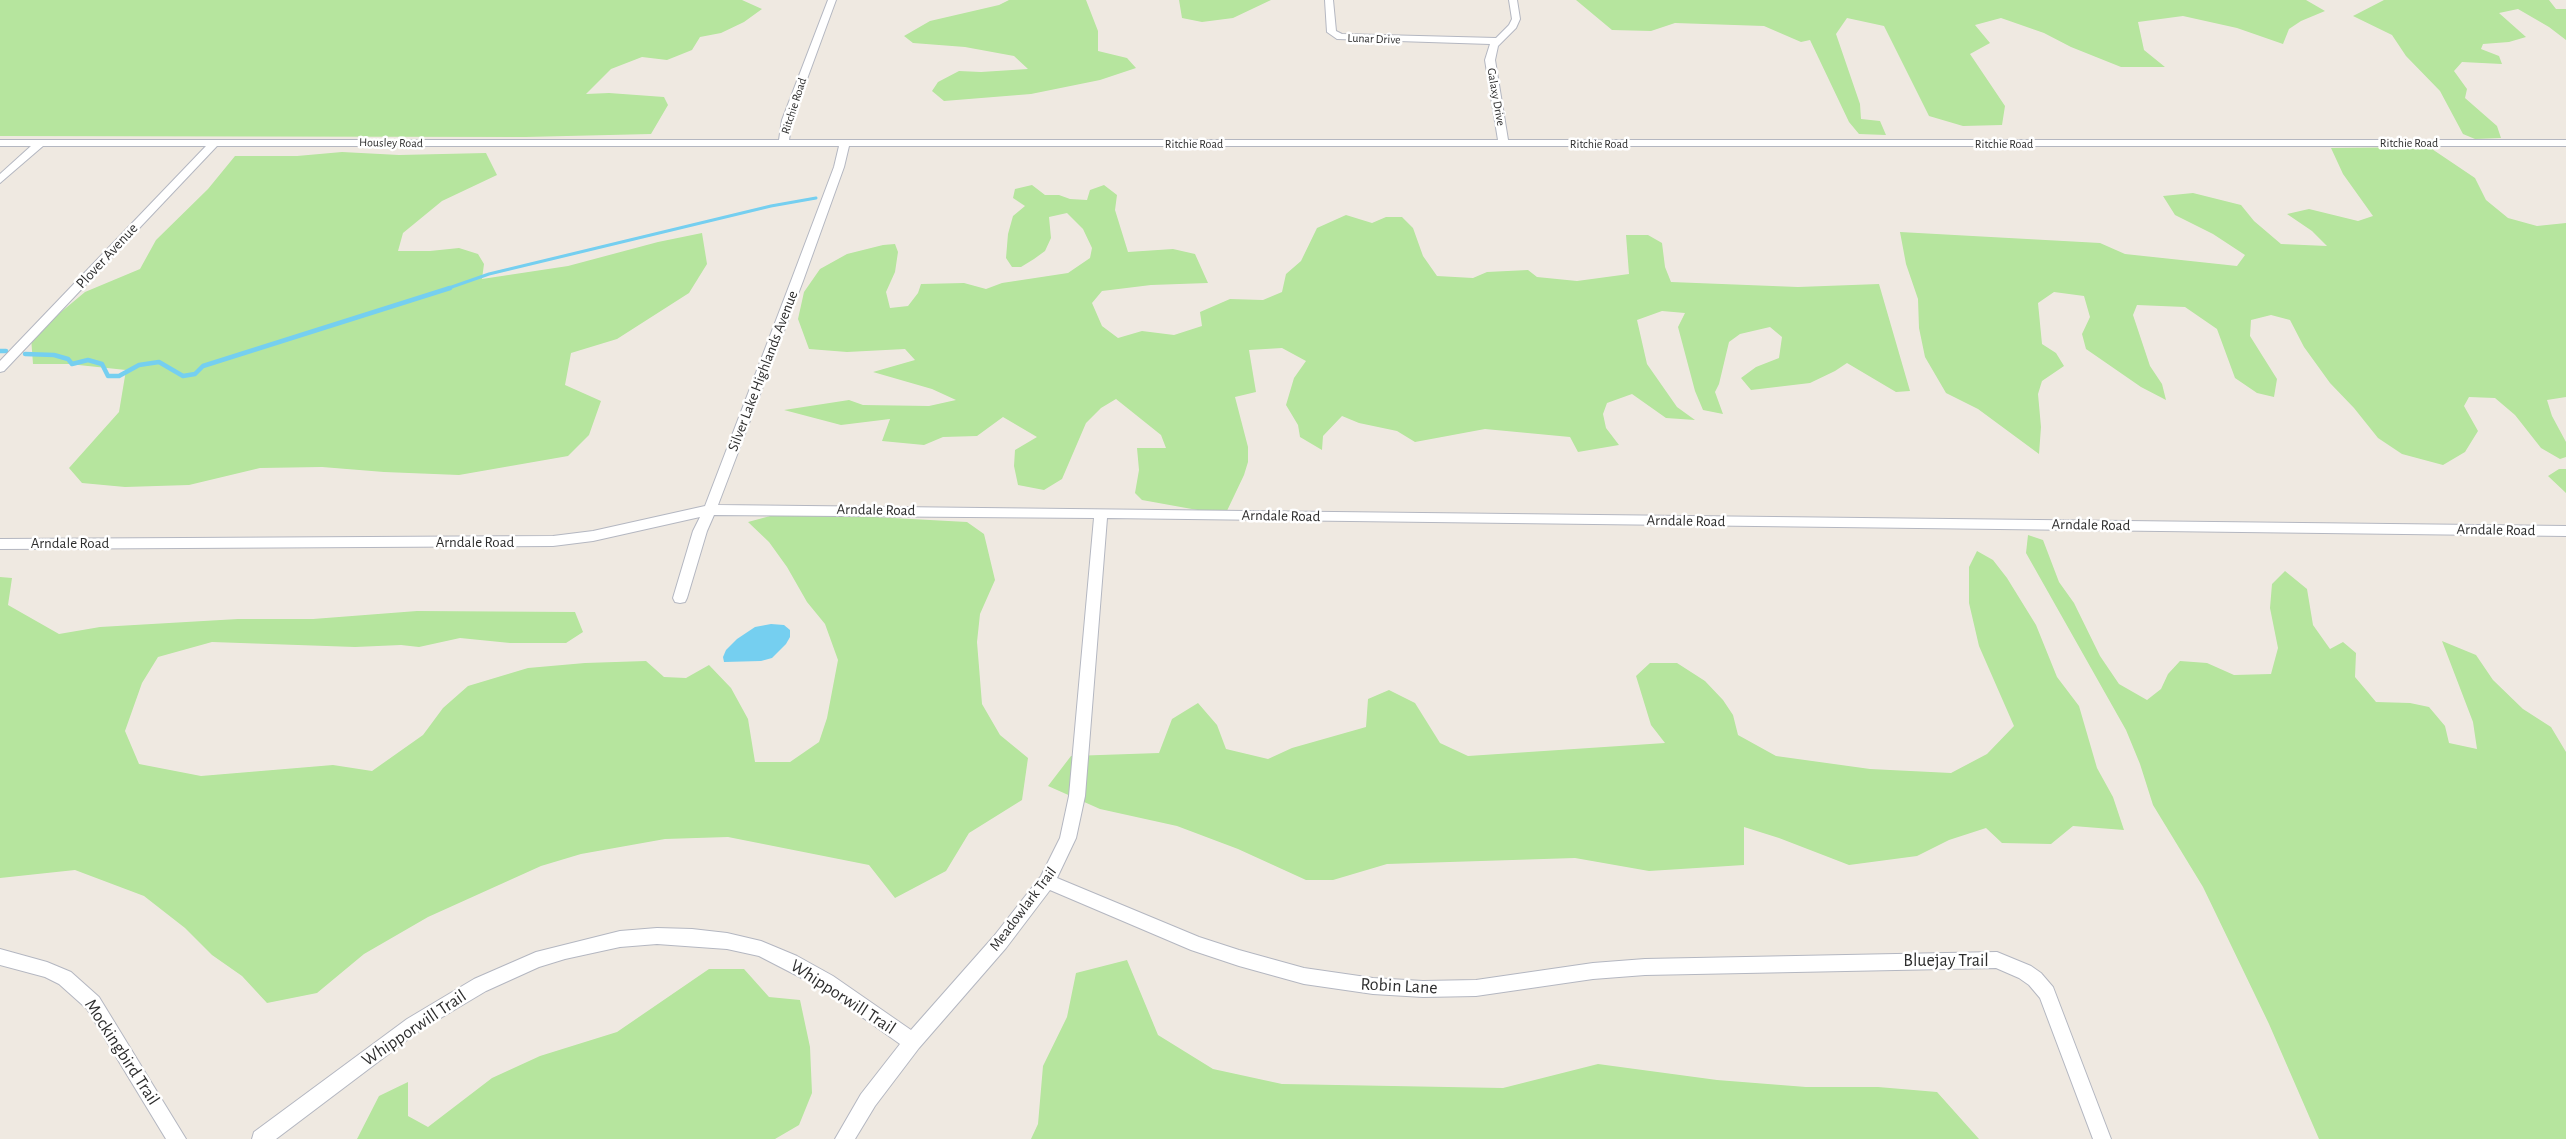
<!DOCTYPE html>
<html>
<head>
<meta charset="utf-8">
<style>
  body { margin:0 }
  canvas { display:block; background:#efe9e1 }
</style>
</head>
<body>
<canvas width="2566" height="1139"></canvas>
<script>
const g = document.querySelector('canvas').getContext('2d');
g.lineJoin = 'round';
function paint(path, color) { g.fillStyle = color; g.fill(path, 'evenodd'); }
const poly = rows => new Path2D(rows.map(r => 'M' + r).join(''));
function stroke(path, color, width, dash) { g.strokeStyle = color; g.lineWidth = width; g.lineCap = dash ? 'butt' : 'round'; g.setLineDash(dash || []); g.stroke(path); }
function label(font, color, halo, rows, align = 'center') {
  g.font = font + ' "Alegreya Sans",sans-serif'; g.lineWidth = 5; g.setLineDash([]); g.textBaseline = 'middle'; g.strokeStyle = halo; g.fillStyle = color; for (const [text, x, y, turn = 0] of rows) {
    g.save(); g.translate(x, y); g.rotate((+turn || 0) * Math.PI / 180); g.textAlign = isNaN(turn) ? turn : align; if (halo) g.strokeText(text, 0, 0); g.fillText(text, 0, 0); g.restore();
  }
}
const green = poly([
  [0,0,742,0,762,9,744,22,721,33,700,37,692,50,667,60,642,57,611,69,586,94,609,93,664,97,668,105,651,134,525,137,0,136],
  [1009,0,1086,0,1098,31,1098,51,1127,58,1136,68,1100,80,1031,94,944,101,932,91,938,82,959,71,981,72,1028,69,1014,56,965,47,913,43,904,36,930,21,999,5],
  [1179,0,1271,0,1233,18,1202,22,1182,18],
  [1576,0,2306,0,2325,11,2301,21,2289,29,2283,44,2237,28,2183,16,2138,22,2144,50,2165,67,2121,67,2071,47,2044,33,2001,18,1975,25,1990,43,1970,54,2005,106,2002,125,1963,126,1929,116,1884,26,1847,18,1836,34,1860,104,1861,119,1880,121,1886,135,1859,134,1849,122,1810,40,1801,42,1764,26,1675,23,1651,31,1612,30],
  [2384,0,2549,0,2556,9,2566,9,2566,40,2549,27,2518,9,2499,13,2526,37,2509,42,2483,44,2481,49,2499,56,2502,64,2462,62,2454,71,2467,89,2465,98,2497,126,2501,138,2475,139,2463,134,2440,91,2406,56,2392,35,2353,16],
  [2429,147,2475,178,2486,200,2508,218,2537,226,2566,223,2566,397,2547,400,2552,416,2566,442,2566,457,2560,459,2541,448,2515,415,2495,398,2469,397,2464,406,2478,431,2465,452,2443,465,2402,454,2378,438,2354,408,2330,383,2304,347,2290,320,2271,315,2251,320,2250,336,2277,379,2274,397,2257,393,2235,378,2217,329,2185,307,2137,305,2133,315,2150,366,2162,384,2166,400,2141,387,2086,349,2082,334,2090,317,2084,296,2054,292,2038,303,2042,344,2056,353,2064,366,2042,381,2038,394,2041,427,2039,454,1978,409,1946,393,1925,357,1919,328,1918,299,1906,264,1900,232,2100,243,2125,254,2237,266,2245,255,2213,234,2175,215,2163,196,2193,193,2241,205,2254,221,2281,244,2327,246,2312,231,2287,214,2309,209,2358,221,2373,216,2343,174,2331,148],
  [342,152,399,155,486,153,497,175,442,201,403,233,398,251,430,251,459,248,478,254,484,264,482,279,568,266,658,242,702,233,707,264,689,293,617,339,571,353,565,385,601,401,589,435,568,456,459,475,384,472,322,467,260,468,189,485,125,487,82,483,69,468,119,412,126,370,69,364,33,364,31,337,85,292,140,269,156,240,208,189,235,156,297,156],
  [1032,185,1045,195,1059,195,1070,199,1087,200,1090,190,1104,185,1117,195,1115,210,1128,252,1173,249,1195,254,1208,283,1151,285,1102,291,1092,303,1102,326,1118,338,1142,331,1174,335,1202,326,1200,312,1230,299,1263,300,1282,292,1286,274,1301,261,1317,228,1346,215,1372,223,1386,217,1402,217,1413,228,1423,256,1437,276,1473,278,1487,272,1528,270,1537,277,1577,281,1629,274,1626,235,1648,235,1662,243,1665,267,1671,282,1798,287,1879,284,1910,391,1896,392,1847,363,1835,371,1810,383,1751,390,1741,378,1756,367,1779,358,1782,337,1770,327,1740,334,1729,342,1719,384,1715,392,1723,414,1703,410,1695,391,1678,327,1685,313,1662,311,1637,320,1647,364,1677,407,1695,420,1666,418,1632,394,1607,403,1603,414,1606,428,1619,445,1578,452,1570,437,1485,429,1415,442,1397,431,1359,423,1342,416,1323,436,1322,450,1300,437,1298,425,1286,405,1294,378,1306,361,1282,348,1249,350,1256,392,1235,397,1248,447,1248,462,1244,475,1225,515,1142,500,1135,493,1139,470,1137,448,1166,448,1161,435,1116,399,1101,408,1086,423,1062,479,1044,490,1018,485,1014,466,1015,450,1037,437,1003,417,977,436,943,437,924,445,882,441,890,419,841,425,784,410,849,400,863,405,929,406,956,400,932,389,873,372,915,360,905,349,847,352,809,349,798,319,804,292,820,269,847,254,883,245,895,244,898,252,895,272,886,292,890,308,908,306,918,293,921,284,964,283,986,289,1002,283,1068,273,1090,258,1092,248,1083,229,1067,213,1049,217,1051,238,1045,251,1034,259,1021,267,1012,267,1006,258,1008,234,1013,216,1025,206,1013,198,1015,189],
  [2559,469,2566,469,2566,493,2548,476],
  [774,515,874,517,967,522,984,534,995,580,980,614,977,642,982,704,1000,735,1028,758,1022,800,969,833,946,871,895,898,869,865,728,837,665,839,581,854,541,866,428,917,364,954,317,993,267,1003,242,976,212,955,185,928,144,896,75,870,0,878,0,577,12,578,8,605,59,634,100,627,238,619,313,619,417,611,575,612,583,632,566,643,510,643,460,638,419,647,401,645,355,647,212,642,158,657,142,683,125,731,139,764,201,776,333,765,372,771,423,735,443,708,468,686,528,668,585,663,646,661,664,677,686,678,709,665,731,688,748,719,755,762,790,762,819,742,827,718,838,660,825,624,807,602,787,567,769,542,748,522],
  [2028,535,2043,540,2059,582,2074,603,2100,656,2119,684,2147,700,2161,689,2168,674,2180,661,2207,663,2234,675,2271,674,2278,648,2270,608,2272,584,2285,571,2307,589,2313,625,2330,649,2343,642,2356,653,2355,677,2376,702,2410,703,2429,707,2445,726,2449,743,2477,749,2473,722,2442,641,2476,655,2493,680,2523,709,2551,727,2566,752,2566,1139,2319,1139,2269,1024,2203,887,2153,805,2140,764,2126,730,2026,553],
  [1977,551,1993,560,2007,578,2036,625,2057,677,2079,706,2097,768,2113,797,2124,830,2073,826,2051,844,2002,843,1986,828,1949,840,1917,856,1849,865,1779,838,1744,827,1744,865,1649,871,1575,858,1387,864,1333,880,1306,880,1238,849,1177,826,1100,809,1048,786,1071,756,1159,753,1172,719,1198,703,1217,725,1226,749,1268,759,1292,748,1366,727,1368,699,1389,690,1415,703,1440,743,1468,756,1665,743,1651,725,1636,676,1650,663,1677,663,1705,681,1723,700,1733,715,1738,735,1776,756,1870,769,1951,773,1987,754,2014,726,1979,646,1969,603,1969,567],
  [1127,960,1158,1035,1213,1069,1282,1084,1503,1088,1598,1064,1717,1080,1806,1087,1878,1087,1937,1092,1979,1139,1031,1139,1038,1124,1043,1066,1067,1017,1076,973],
  [709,969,744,969,769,997,800,1000,810,1047,812,1093,799,1125,775,1139,357,1139,379,1096,408,1082,408,1116,428,1127,492,1078,540,1056,617,1032]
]);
const water = poly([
  [771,624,784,625,790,630,790,637,786,644,772,658,761,661,724,662,723,657,726,650,737,639,755,627]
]);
const streamFar1 = poly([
  [446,289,489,274,771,206,816,198]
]);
const stream = poly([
  [0,351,6,351],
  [25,354,54,355,68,359,72,364,88,360,102,364,108,376,119,376,139,365,159,362,183,376,195,374,203,366,450,288]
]);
const minor = poly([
  [828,0,836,0,792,120,789,140,1498,140,1485,60,1490,44,1337,39,1327,32,1325,0,1333,0,1336,31,1342,34,1496,38,1509,25,1512,19,1509,0,1517,0,1520,19,1516,28,1498,46,1495,60,1508,140,2566,140,2566,146,849,146,844,167,803,281,718,505,2566,526,2566,536,1107,518,1085,796,1076,838,1057,878,1199,937,1239,950,1304,968,1373,978,1423,981,1476,980,1593,963,1645,959,1997,952,2031,966,2041,973,2053,987,2111,1139,2093,1139,2040,998,2029,985,2019,978,1996,968,1645,975,1593,979,1476,996,1423,997,1373,994,1304,984,1239,966,1191,950,1050,890,1006,948,919,1048,875,1106,855,1139,835,1139,861,1094,900,1044,821,988,759,956,727,949,657,944,620,947,565,959,539,967,486,991,419,1031,276,1139,252,1139,254,1132,407,1019,474,979,536,952,620,931,657,928,692,929,727,933,761,941,797,956,833,976,911,1030,994,936,1041,876,1060,838,1069,796,1094,518,714,515,707,531,687,598,685,602,680,603,675,602,673,598,693,531,700,517,593,541,553,546,0,549,0,539,553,536,593,531,705,506,791,281,834,167,839,146,217,146,4,371,0,372,0,361,206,146,43,146,0,183,0,174,31,146,0,146,0,140,779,140,782,120,828,0],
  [0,949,47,962,71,972,99,997,186,1139,166,1139,87,1009,59,984,45,977,0,965,0,949]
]);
const farStreetnames = [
  ["Lunar Drive",1374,39,2],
  ["Galaxy Drive",1496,97,80],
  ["Ritchie Road",794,106,-72],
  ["Housley Road",391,143,1],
  ["Ritchie Road",2409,143],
  ["Ritchie Road",1194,144],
  ["Ritchie Road",1599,144],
  ["Ritchie Road",2004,144]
];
const streetNames = [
  ["Plover Avenue",107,256,-47],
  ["Silver Lake Highlands Avenue",763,371,-69],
  ["Arndale Road",876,510,1],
  ["Arndale Road",1281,516,1],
  ["Arndale Road",1686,521,1],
  ["Arndale Road",2091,525,1],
  ["Arndale Road",2496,530,1],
  ["Arndale Road",475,542],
  ["Arndale Road",70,543],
  ["Meadowlark Trail",1023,909,-53]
];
const nearStreetnames = [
  ["Bluejay Trail",1946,961],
  ["Robin Lane",1399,986,3],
  ["Whipporwill Trail",843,997,33],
  ["Whipporwill Trail",414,1028,-34],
  ["Mockingbird Trail",122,1052,57]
];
paint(green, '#b6e59e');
paint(water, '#75cff0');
stroke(streamFar1, '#75cff0', 3);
stroke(stream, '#75cff0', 4.5);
stroke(minor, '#b4b7c1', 2);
paint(minor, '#fff');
label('12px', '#2e2e2e', '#fff', farStreetnames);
label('15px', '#2e2e2e', '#fff', streetNames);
label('18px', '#2e2e2e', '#fff', nearStreetnames);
</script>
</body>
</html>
